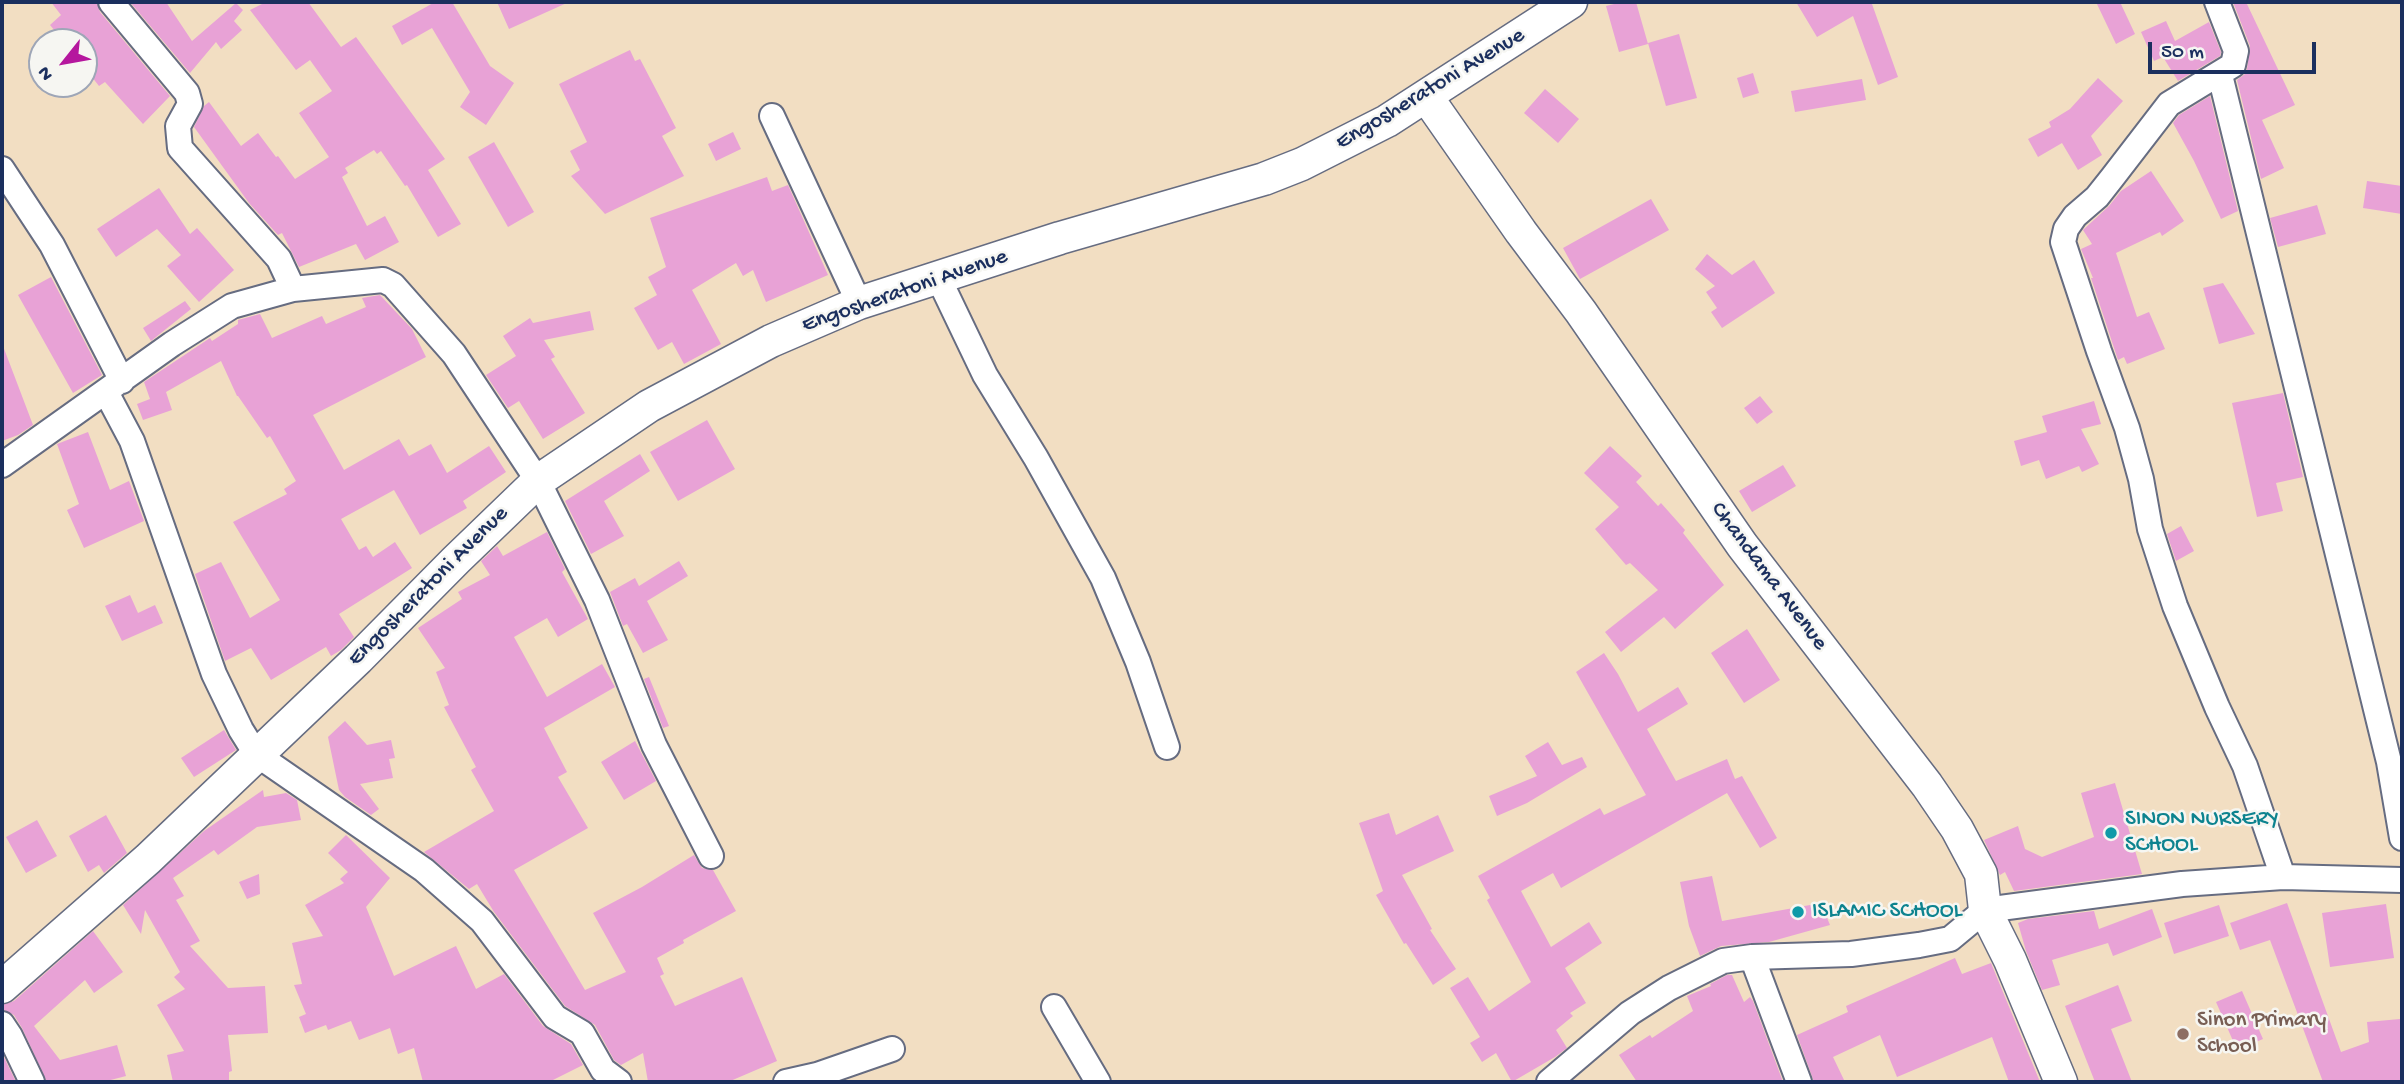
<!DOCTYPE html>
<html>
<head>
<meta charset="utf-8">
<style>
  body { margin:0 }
  #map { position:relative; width:2404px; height:1084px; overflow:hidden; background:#f2dec2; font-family:"Gochi Hand",sans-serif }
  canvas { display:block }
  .frame { position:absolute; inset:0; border:4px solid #1b2f5e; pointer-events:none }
  .north { position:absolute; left:28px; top:28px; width:70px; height:70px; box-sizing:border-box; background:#f6f6f2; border:2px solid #9ea6b7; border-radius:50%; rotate:239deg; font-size:19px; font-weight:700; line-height:28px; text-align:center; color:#1b2f5e }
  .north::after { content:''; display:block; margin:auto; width:24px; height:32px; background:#b5179e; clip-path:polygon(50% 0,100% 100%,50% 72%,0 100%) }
  .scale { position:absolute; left:2148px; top:42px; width:168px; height:32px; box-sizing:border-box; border:4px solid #1b2f5e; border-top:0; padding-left:9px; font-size:21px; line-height:24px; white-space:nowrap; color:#1b2f5e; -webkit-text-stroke:5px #f6f6f2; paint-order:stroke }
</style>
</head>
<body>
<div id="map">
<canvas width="2404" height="1084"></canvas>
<div class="frame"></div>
<div class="north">N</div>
<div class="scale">50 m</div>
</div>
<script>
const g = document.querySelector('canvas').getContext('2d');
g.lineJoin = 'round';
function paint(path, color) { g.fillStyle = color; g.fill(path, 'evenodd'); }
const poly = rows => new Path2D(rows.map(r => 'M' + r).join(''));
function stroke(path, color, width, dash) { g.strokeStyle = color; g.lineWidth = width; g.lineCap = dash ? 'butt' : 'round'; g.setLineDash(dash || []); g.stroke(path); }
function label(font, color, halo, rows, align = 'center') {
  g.font = font + ' "Gochi Hand",sans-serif'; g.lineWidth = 5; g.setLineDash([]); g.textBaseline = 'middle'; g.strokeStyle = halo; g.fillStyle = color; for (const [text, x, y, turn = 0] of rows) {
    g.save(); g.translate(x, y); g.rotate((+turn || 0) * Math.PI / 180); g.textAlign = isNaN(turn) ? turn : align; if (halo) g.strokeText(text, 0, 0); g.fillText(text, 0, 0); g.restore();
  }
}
const building = poly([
  [51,2,97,2,100,12,170,96,143,124,105,82,99,86,84,67,84,42,64,42,50,25,61,15],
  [130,2,166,2,192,41,236,3,243,10,234,21,242,30,221,49,216,42,190,73],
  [266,2,308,2,341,47,356,37,445,159,428,170,461,224,438,237,407,185,405,186,381,151,377,154,374,150,345,168,348,173,342,177,367,226,385,216,399,242,365,260,356,244,299,267,282,233,278,235,249,203,194,127,204,106,209,102,241,146,258,133,276,157,278,156,295,179,329,157,299,113,332,91,310,60,296,70,250,10],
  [435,2,452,2,490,66,514,83,486,125,460,107,470,92,432,28,402,45,392,26],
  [497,2,569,2,509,29],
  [1622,2,1636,2,1648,44,1619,52,1606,6],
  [1796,2,1876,2,1872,4,1898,77,1878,85,1853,16,1817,37],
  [2096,2,2120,2,2135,34,2116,44],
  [2233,2,2246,2,2295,105,2262,120,2284,168,2261,179,2237,80,2245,74,2247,69,2250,46],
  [2166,21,2175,41,2209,22,2221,52,2220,56,2178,81,2163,57,2154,61,2141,32],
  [1679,34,1697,98,1666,106,1648,43],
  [630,50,635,61,640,59,676,128,662,136,684,176,605,214,571,176,580,170,570,151,587,142,559,84],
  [1753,73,1759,93,1743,98,1737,78],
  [2098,78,2123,101,2091,136,2102,155,2078,170,2062,143,2038,157,2028,139,2051,127,2049,122,2070,109],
  [1862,79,1866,100,1795,112,1791,91],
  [1545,89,1579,119,1558,143,1524,113],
  [2210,96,2238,211,2221,219,2194,161,2173,123,2179,115],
  [733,132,741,149,716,161,708,144],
  [494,142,534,212,508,227,468,157],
  [2151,171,2184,221,2162,236,2160,232,2116,253,2137,317,2149,312,2165,349,2127,364,2124,357,2118,360,2091,278,2093,278,2081,249,2092,244,2083,230,2109,206,2121,191],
  [767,177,772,191,788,185,828,275,766,302,753,270,743,276,736,263,692,290,721,344,684,364,672,342,658,350,634,308,657,295,648,277,666,267,650,218],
  [2367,181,2402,186,2402,214,2363,208],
  [159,188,190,234,197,228,234,270,199,302,167,266,181,255,157,229,116,257,97,229],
  [1651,199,1669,230,1580,279,1563,248],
  [2317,205,2326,234,2278,247,2270,218],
  [1707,254,1732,275,1754,260,1775,293,1722,328,1711,312,1717,308,1706,292,1715,286,1695,269],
  [51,277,102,375,73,393,18,295],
  [2223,283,2255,334,2219,344,2203,288],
  [380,295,412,329,426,357,313,415,344,470,399,439,409,456,431,444,447,473,489,446,506,472,463,501,467,508,420,535,394,490,341,519,359,550,366,546,373,557,395,542,412,568,339,614,354,637,341,650,331,656,326,647,271,680,251,648,225,661,195,574,221,562,250,618,280,600,233,522,287,494,284,489,296,481,270,436,267,438,238,396,237,396,221,361,166,392,172,410,143,420,137,404,150,399,144,382,210,338,212,341,238,324,238,320,260,314,272,338,322,316,326,324,366,307,362,298],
  [185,301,191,309,151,341,143,328],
  [590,311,594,330,544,340,555,357,551,359,585,413,543,439,519,401,508,408,486,375,516,356,503,336,530,318,533,323],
  [3,346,33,425,18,435,2,441],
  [2283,393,2303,477,2276,483,2283,511,2257,517,2232,403],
  [1760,396,1773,412,1757,424,1744,408],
  [2094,401,2101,424,2081,429,2099,464,2082,472,2079,466,2046,479,2039,460,2021,466,2014,441,2047,432,2042,416],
  [707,420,735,469,678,501,650,452],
  [88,432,110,490,129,481,144,521,84,548,67,510,79,504,57,444],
  [1610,446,1642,476,1636,482,1658,506,1661,503,1685,530,1683,533,1724,585,1675,629,1664,617,1621,652,1605,632,1658,590,1630,563,1626,565,1595,529,1619,507,1584,473],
  [640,454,650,471,604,501,624,536,591,554,565,501],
  [1783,465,1796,486,1752,512,1739,491],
  [2181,526,2194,551,2176,561,2167,534],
  [547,532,565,569,562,572,588,619,558,637,547,618,514,637,547,697,602,664,615,687,544,728,567,772,558,777,588,828,514,870,585,990,626,972,593,913,642,887,694,855,702,868,713,870,736,911,683,940,684,943,657,958,664,974,660,976,675,1006,742,977,777,1061,728,1082,648,1082,643,1053,621,1065,614,1060,595,1025,565,1006,494,912,477,884,469,889,424,852,494,811,471,770,476,767,444,707,449,705,436,672,445,668,418,628,462,599,458,592,490,575,481,561,496,547,497,546,503,556],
  [679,561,688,576,647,601,668,640,643,653,627,624,623,626,610,592,635,578,639,586],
  [130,595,138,613,155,605,163,623,122,641,105,606],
  [1747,629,1780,680,1744,703,1711,653],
  [1604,653,1618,674,1638,712,1678,687,1688,704,1647,729,1676,781,1727,759,1735,779,1742,776,1777,838,1760,848,1727,793,1561,888,1553,873,1521,891,1551,947,1589,922,1602,943,1565,968,1586,1003,1570,1013,1573,1016,1556,1030,1567,1048,1555,1057,1512,1082,1496,1053,1482,1062,1470,1043,1480,1037,1450,988,1468,977,1489,1011,1531,982,1487,900,1490,898,1478,876,1600,808,1604,815,1646,795,1576,672],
  [649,677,669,726,663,728,644,679],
  [345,721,367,745,391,740,395,758,389,759,393,778,360,784,379,809,371,815,345,797,339,790,328,737],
  [224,730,236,750,194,777,181,758],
  [635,741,656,781,624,800,601,762],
  [1548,742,1562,765,1582,757,1587,767,1527,803,1497,816,1489,796,1537,776,1525,756],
  [2115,783,2142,874,2014,891,2005,872,2000,875,1984,840,2018,826,2025,849,2042,857,2094,837,2081,793],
  [263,790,264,797,286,793,297,800,301,820,257,827,218,855,214,850,173,878,184,896,176,900,200,941,190,946,228,988,265,986,268,1033,228,1035,232,1071,229,1072,229,1082,173,1082,167,1055,184,1051,157,1005,185,989,174,977,180,972,145,910,141,934,123,905,204,831],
  [1389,813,1396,835,1438,815,1454,851,1402,875,1432,929,1430,930,1456,969,1433,985,1406,943,1404,944,1376,895,1383,891,1359,823],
  [106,815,127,853,104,873,99,865,88,872,69,836],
  [37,820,57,856,26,873,6,837],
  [346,835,390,878,366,907,394,976,456,946,476,989,504,974,543,1026,571,1044,583,1065,549,1082,423,1082,414,1048,398,1054,390,1028,359,1040,351,1021,328,1030,326,1025,305,1033,299,1017,306,1014,294,985,302,984,292,943,323,936,305,905,344,883,340,879,348,872,328,853],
  [259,874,260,894,247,899,239,882],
  [1712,876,1722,921,1821,903,1830,925,1769,942,1721,946,1700,956,1689,926,1680,882],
  [2287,903,2341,1052,2369,1042,2367,1022,2400,1019,2402,1081,2323,1082,2270,940,2240,950,2230,923],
  [2386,904,2394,958,2330,967,2322,913],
  [2219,905,2229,936,2174,954,2164,923],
  [2152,909,2162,937,2113,956,2108,943,2052,960,2060,985,2042,990,2026,951,2018,923,2028,919,2094,911,2099,929],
  [93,931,123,972,94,993,85,980,34,1026,60,1060,117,1045,126,1076,103,1082,47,1082,22,1028,14,1015,2,1009,2,1005,14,1001],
  [1955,958,1962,974,1991,963,2040,1082,2009,1082,1992,1037,1897,1077,1880,1035,1833,1057,1845,1082,1814,1082,1797,1035,1848,1012,1846,1006],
  [1727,975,1732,975,1744,1002,1750,997,1753,1001,1783,1082,1637,1082,1619,1055,1650,1035,1652,1038,1693,1011,1687,996,1711,986,1710,984],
  [2118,985,2132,1021,2111,1029,2132,1082,2095,1082,2065,1006],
  [2242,991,2263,1039,2237,1050,2216,1002],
  [2,1053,16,1082,2,1082]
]);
const minor = poly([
  [111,2,187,93,190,104,178,126,180,148,279,259,293,289],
  [2217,2,2236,51,2233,65,2169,104,2112,178,2097,197,2075,216,2066,229,2063,242,2099,351,2127,428,2141,479,2150,529,2175,606,2217,707,2245,766,2283,877],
  [2220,75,2389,762,2402,838],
  [772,116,859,303],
  [2,169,52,245,122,381],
  [938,277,985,375,1036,458,1103,578,1138,662,1167,747],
  [106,392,132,441,214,674,241,730,256,754,424,870,482,921,555,1017,582,1033,603,1070,619,1082],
  [2,465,172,344,232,306,293,289,383,280,393,285,454,354,538,481,597,600,654,745,711,856],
  [1752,957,1799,1082],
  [1054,1007,1098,1082],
  [2,1024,10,1036,32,1082],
  [786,1082,817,1075,892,1049],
  [1549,1082,1630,1013,1669,988,1723,961,1752,957,1851,954,1919,945,1950,939,1985,910,2182,884,2283,877,2402,880]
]);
const tertiary = poly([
  [1426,96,1521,232,1581,312,1742,545,1927,785,1957,829,1981,874,1985,910,2010,960,2061,1082],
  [2,987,148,859,358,659,456,560,538,481,649,406,771,341,859,303,1060,238,1264,179,1302,164,1387,121,1571,2]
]);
const markers = [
  [2111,833,7,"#0f9aa8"],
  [1798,912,7,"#0f9aa8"],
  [2183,1034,7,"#8d6e63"]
];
const streetNames = [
  ["Engosheratoni Avenue",1431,90,-31],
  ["Engosheratoni Avenue",905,292,-19],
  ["Chandama Avenue",1768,577,53],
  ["Engosheratoni Avenue",429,587,-45]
];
const cultureNames = [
  ["SINON NURSERY",2125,820],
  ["SCHOOL",2125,846],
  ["ISLAMIC SCHOOL",1812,912]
];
const educationNames = [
  ["Sinon Primary",2197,1021],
  ["School",2197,1047]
];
paint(building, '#e8a2d6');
stroke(minor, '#666c81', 28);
stroke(tertiary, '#666c81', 35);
stroke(minor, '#fff', 24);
stroke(tertiary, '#fff', 32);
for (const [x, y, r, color] of markers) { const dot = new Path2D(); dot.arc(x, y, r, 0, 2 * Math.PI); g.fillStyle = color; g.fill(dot); stroke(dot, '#f6f6f2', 2.5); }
label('23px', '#1b2f5e', '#f6f6f2', streetNames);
label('23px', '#0d838f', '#f6f6f2', cultureNames, 'left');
label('23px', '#785e54', '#f6f6f2', educationNames, 'left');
</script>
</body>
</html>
